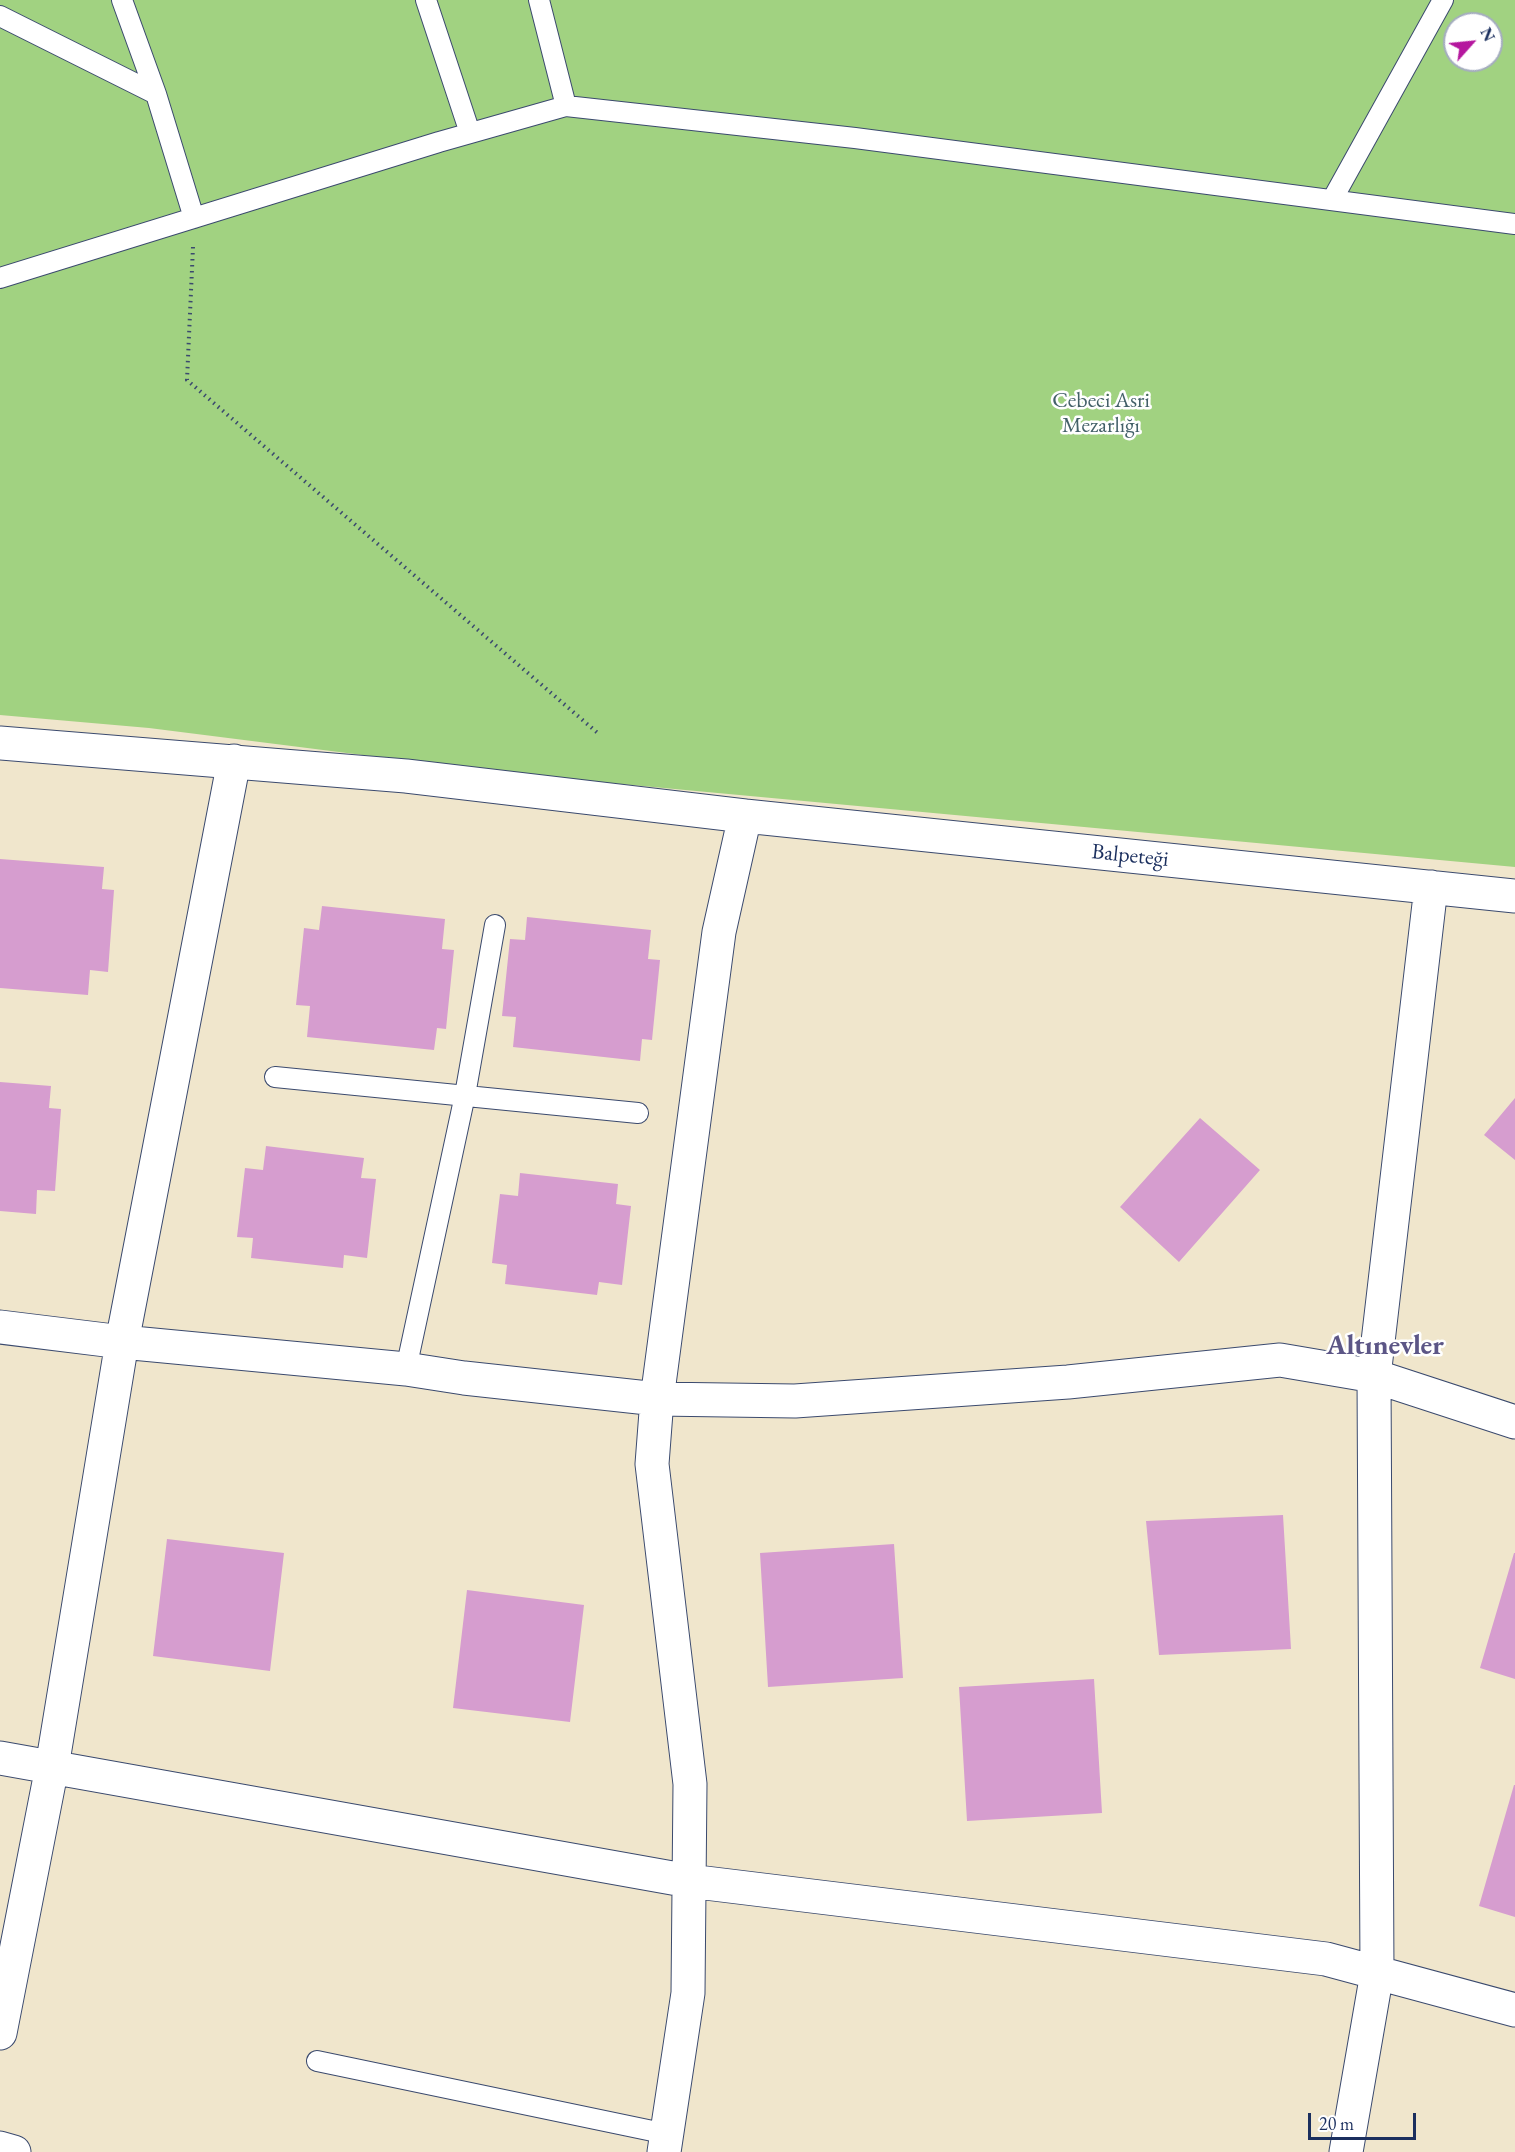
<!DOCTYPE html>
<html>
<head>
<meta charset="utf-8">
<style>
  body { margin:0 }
  #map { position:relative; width:1515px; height:2152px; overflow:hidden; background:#f0e6cc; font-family:"EB Garamond",serif }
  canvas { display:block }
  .north { position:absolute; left:1443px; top:12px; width:60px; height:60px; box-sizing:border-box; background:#fff; border:2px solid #a4acbf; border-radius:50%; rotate:63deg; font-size:16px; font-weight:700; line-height:24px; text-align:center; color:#1b2f5e }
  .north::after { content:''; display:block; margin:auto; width:21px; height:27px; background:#b5179e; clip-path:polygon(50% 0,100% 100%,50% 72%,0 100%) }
  .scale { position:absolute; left:1308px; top:2113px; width:108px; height:27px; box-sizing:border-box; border:3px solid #1b2f5e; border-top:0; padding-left:8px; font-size:18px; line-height:21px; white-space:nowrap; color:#1b2f5e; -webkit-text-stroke:4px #fff; paint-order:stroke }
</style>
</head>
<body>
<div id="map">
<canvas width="1515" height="2152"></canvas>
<div class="north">N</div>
<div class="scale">20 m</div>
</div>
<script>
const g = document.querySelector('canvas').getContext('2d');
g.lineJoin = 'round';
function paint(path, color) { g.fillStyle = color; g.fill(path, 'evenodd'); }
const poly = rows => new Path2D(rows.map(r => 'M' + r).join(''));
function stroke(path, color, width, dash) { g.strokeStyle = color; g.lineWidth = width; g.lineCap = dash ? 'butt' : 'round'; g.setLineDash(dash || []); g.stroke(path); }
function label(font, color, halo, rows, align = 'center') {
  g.font = font + ' "EB Garamond",serif'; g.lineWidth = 5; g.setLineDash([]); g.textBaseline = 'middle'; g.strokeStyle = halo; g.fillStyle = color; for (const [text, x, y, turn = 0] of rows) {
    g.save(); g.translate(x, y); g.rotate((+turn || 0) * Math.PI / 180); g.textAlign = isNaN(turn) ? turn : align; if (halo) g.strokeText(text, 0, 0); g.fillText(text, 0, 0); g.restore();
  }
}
const green = poly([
  [0,0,1515,0,1515,867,513,774,149,728,0,715],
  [1455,24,1491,24,1491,60,1455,60]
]);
const building = poly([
  [0,859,104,867,102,889,114,890,108,972,90,970,88,995,0,988],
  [322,906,445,919,442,949,454,950,446,1029,437,1028,434,1050,307,1037,310,1006,296,1005,304,928,319,930],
  [527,917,651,930,648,959,660,960,652,1040,642,1039,640,1061,513,1047,516,1017,502,1016,510,939,525,940],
  [0,1082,51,1086,49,1108,61,1109,55,1191,37,1190,36,1214,0,1211],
  [1515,1098,1515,1160,1484,1135],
  [1200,1118,1260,1170,1179,1262,1120,1207],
  [266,1146,364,1158,361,1178,376,1179,367,1258,344,1255,343,1268,251,1258,253,1238,237,1237,245,1168,263,1170],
  [520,1173,618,1184,616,1204,631,1206,622,1285,599,1282,597,1295,505,1284,507,1265,492,1263,500,1194,518,1196],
  [1283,1515,1291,1649,1159,1655,1146,1521],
  [167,1539,284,1553,270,1671,153,1656],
  [894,1544,903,1678,768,1687,760,1553],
  [1514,1553,1515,1553,1515,1679,1480,1668],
  [467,1590,584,1605,570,1722,453,1708],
  [1094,1679,1102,1813,967,1821,959,1687],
  [1514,1785,1515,1785,1515,1917,1479,1906]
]);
const path = poly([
  [193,247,187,380,600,735]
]);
const lane = poly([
  [122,0,156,94],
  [426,0,470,133],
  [539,0,566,106],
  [0,16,156,94,194,218],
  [1332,200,1443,0],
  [0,278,439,142,566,106,855,138,1515,224],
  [275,1077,638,1113],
  [406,1369,465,1095,495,925],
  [317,2061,667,2134]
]);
const street = poly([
  [0,743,406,776,745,816,719,932,657,1399,652,1464,690,1784,688,1993,664,2152],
  [745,816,1515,896],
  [0,1327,122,1342,406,1369,464,1378,657,1399,795,1401,1068,1382,1280,1360,1374,1376,1515,1422],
  [0,1758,689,1881,1326,1959,1515,2010],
  [0,2033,52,1767,122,1342,234,761],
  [0,2148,14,2152],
  [1346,2152,1377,1973,1374,1376,1431,887]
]);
const parkNames = [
  ["Cebeci Asri",1101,401],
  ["Mezarlığı",1101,426]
];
const streetNames = [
  ["Balpeteği",1130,856,6]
];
const districtNames = [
  ["Altınevler",1385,1346]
];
paint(green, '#a1d281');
paint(building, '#d69dcf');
stroke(lane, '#3b4a6e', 22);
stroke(street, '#3b4a6e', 35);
stroke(path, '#3b4a6e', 4, [1.5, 4.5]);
stroke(lane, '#fff', 20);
stroke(street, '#fff', 33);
label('22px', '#436068', '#fff', parkNames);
label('22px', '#1b2f5e', '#fff', streetNames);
label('bold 28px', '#5c5686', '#fff', districtNames);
</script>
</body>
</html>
